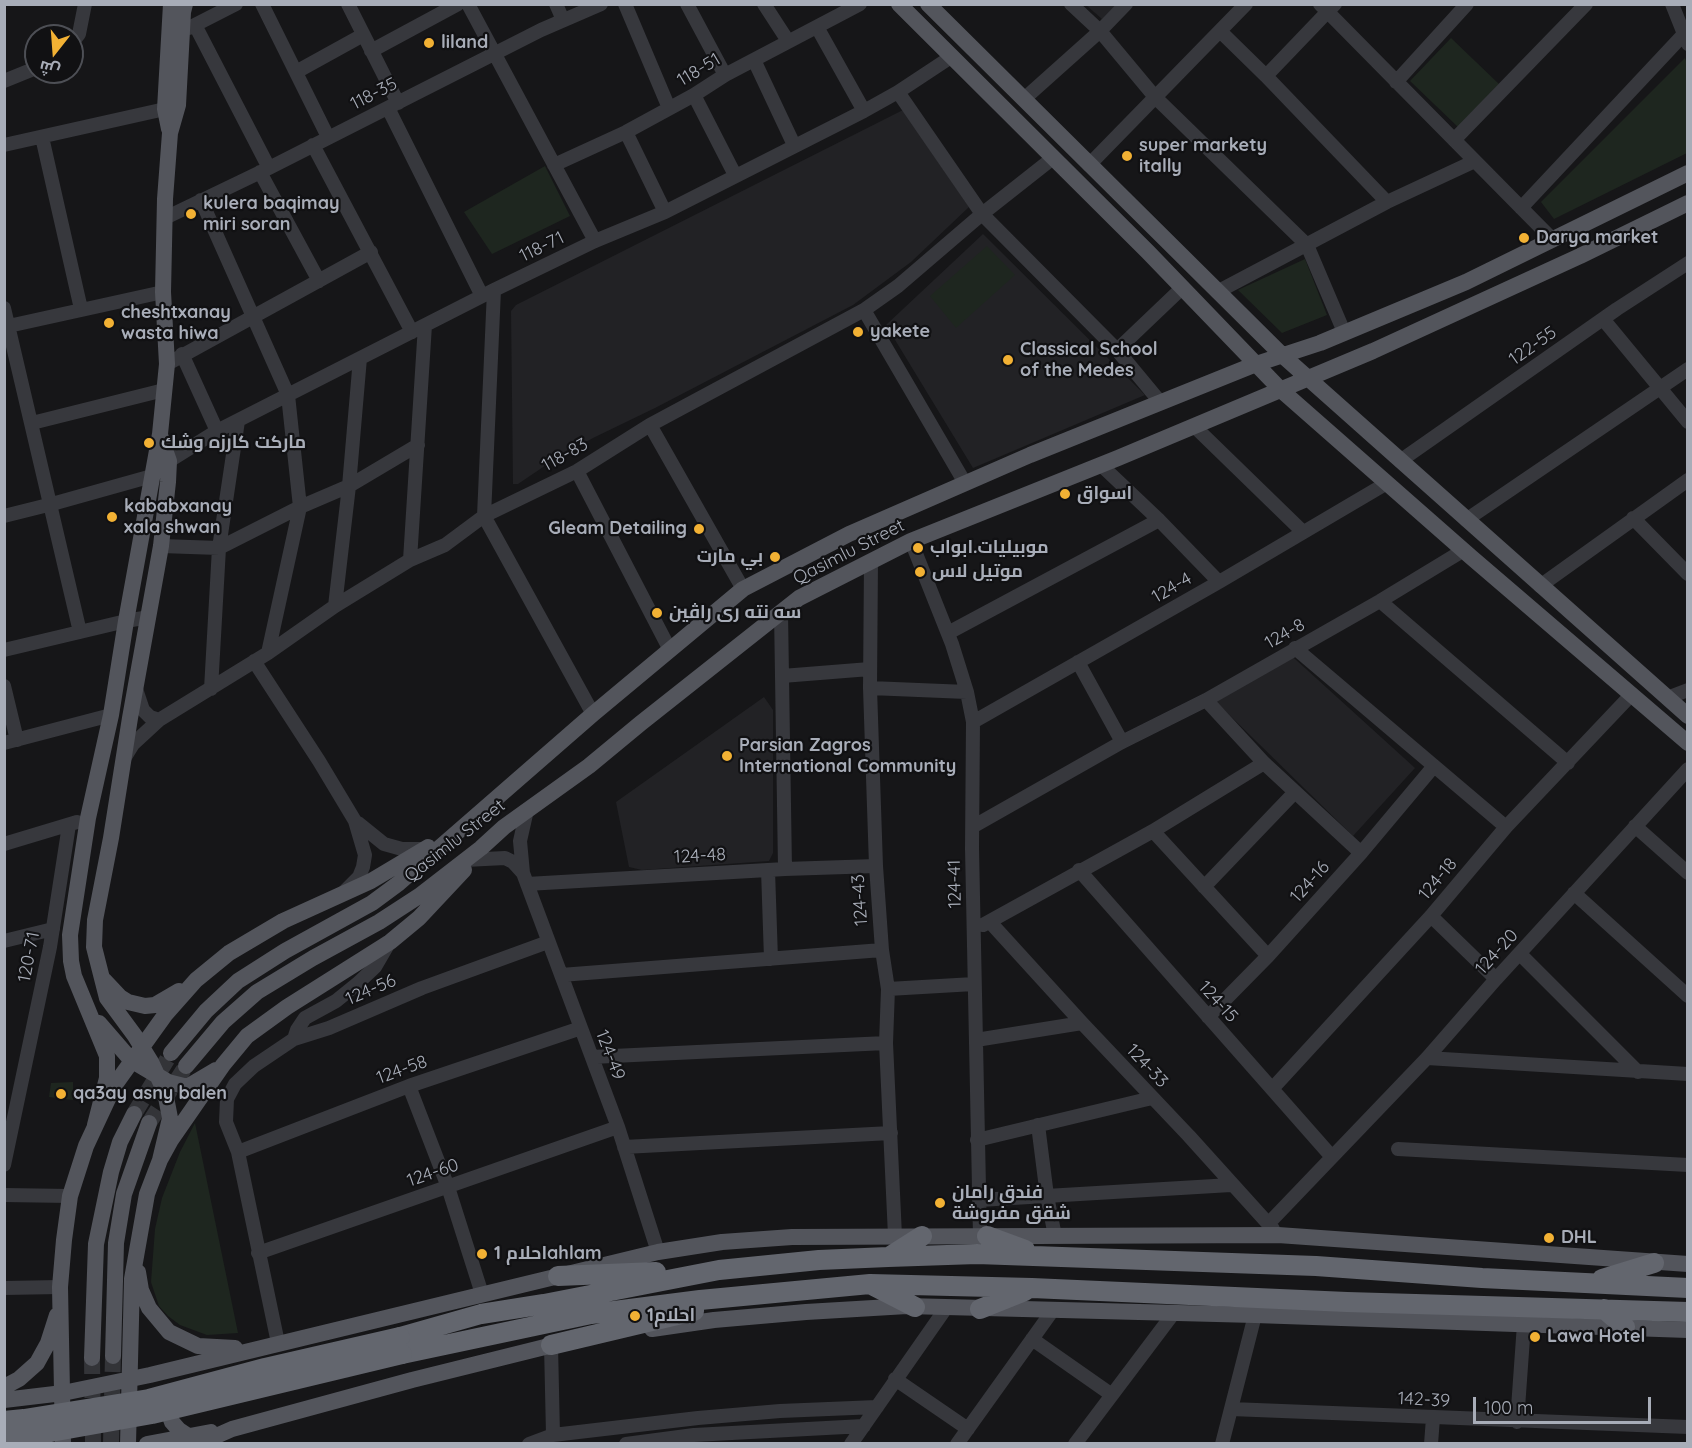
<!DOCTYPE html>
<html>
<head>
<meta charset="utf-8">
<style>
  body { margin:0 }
  #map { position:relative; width:1692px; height:1448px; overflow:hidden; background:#161618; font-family:Quicksand,Cairo,sans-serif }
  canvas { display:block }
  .frame { position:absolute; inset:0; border:6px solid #a8adb8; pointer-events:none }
  .north { position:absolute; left:24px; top:24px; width:60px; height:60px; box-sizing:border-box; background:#111113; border:2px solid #4d4f55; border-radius:50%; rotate:197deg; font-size:16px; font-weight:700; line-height:24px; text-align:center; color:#a8adb8 }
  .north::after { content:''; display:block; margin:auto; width:21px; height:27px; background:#f2b134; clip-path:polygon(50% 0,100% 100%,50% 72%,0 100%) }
  .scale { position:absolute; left:1473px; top:1397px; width:178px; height:27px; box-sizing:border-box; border:3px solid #a8adb8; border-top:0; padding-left:8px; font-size:18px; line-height:21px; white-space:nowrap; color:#a8adb8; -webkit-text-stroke:4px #111113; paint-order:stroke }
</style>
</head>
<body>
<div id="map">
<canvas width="1692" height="1448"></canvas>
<div class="frame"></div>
<div class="north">ش</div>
<div class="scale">100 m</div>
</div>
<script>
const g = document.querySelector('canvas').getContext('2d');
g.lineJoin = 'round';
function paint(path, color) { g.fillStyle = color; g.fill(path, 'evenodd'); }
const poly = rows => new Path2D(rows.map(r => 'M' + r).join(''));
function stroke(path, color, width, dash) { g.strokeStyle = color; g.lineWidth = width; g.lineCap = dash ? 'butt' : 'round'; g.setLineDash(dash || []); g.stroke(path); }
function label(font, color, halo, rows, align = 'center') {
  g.font = font + ' Quicksand,Cairo,sans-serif'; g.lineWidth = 4.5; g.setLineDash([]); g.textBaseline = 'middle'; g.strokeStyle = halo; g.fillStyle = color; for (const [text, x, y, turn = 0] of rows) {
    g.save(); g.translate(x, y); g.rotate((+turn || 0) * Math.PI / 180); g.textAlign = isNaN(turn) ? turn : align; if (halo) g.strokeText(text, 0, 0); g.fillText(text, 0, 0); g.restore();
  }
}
const built = poly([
  [1086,5,1116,5,1102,19],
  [903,110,969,207,911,262,853,305,655,408,593,438,555,459,518,484,513,484,511,311,516,305],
  [983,234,1145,395,973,468,886,325],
  [1284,649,1415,768,1353,836,1209,695],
  [764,697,773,710,773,853,769,861,642,870,629,867,616,802]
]);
const green = poly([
  [1451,38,1499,84,1458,127,1410,81],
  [1685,58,1688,66,1687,153,1554,219,1541,202],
  [545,166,570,216,492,254,464,212],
  [987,246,1015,275,956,328,930,296],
  [1305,259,1327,315,1282,333,1238,290],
  [73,1082,73,1100,49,1097,51,1083],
  [195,1123,238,1333,207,1335,180,1325,168,1316,159,1306,151,1282,155,1229,162,1198,180,1152]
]);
const majorTunnel = poly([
  [134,1114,171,1053],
  [149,1123,186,1066],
  [92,1358,93,1444],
  [111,1444,113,1356]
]);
const minor = poly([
  [262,4,328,137],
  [348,4,398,103],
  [468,4,595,241],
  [556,4,563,20],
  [625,4,669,108],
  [687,4,725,75],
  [764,4,788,41],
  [1071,4,1100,31,1155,97,1307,245,1344,332],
  [1320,4,1552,239],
  [1672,4,1688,44],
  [195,25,269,168],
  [817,27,864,111],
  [189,28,236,4],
  [1220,31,1266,76,1387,202],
  [72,43,79,34,85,4],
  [371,51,458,4],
  [754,60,794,145],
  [296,72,363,35],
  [1266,76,1335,4],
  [4,81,36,68],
  [1396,82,1467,4],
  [898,92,982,214,1117,350,1161,403],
  [694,95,735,175],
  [1024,99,1100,31,1126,4],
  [388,108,482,296],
  [626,132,665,212],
  [42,137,81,309],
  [1454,140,1586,4],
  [4,145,165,109],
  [313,145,412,332],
  [554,165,626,132,694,95,725,75,860,4],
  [1089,165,1246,4],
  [260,172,319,281],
  [201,200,288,395,300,507,268,653],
  [1521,208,1684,34],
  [165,218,269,168,541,30,601,4],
  [494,290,484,516,593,714],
  [1217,292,1387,202,1475,161],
  [4,308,80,632],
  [864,310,965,483],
  [1603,319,1688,422],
  [4,327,163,292],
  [1117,350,1182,288],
  [182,354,217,431],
  [167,364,371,252],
  [32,423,164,390],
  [650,425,743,589],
  [1195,427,1303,532],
  [1400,461,1617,309,1688,263],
  [1101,465,1159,520,1219,582],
  [577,471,670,650],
  [4,516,52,504,152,476,169,461,217,431,494,290,595,241,665,212,864,111,898,92,951,57],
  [1633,518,1688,574],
  [1466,520,1688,369],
  [911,541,952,644,967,692,973,722,972,848,980,1236],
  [161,546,219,548,300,507,349,486,418,445],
  [410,560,425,325],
  [871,561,870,688,876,866,882,950,888,989,886,1043,895,1236],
  [1540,586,1688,480],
  [1380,601,1568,763],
  [335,606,349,486,360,358],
  [781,612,785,869],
  [948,633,1159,520],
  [1295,648,1506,827],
  [4,650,126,621,149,617],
  [254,661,319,761,355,821,365,855,363,867,359,877,345,891],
  [1078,662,1122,742],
  [782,676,870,669],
  [4,686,17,740],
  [870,688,967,692],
  [136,689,143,710,150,717,159,720],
  [211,689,219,548,238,421],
  [1667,698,1688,690],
  [1206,700,1264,763,1361,853],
  [973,722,1219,582,1387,483],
  [4,743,111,715],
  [125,757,133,744,159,720,268,653,335,606,410,560,445,545,484,516,577,471,650,425,864,310,898,286,982,214,1053,158],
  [527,810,520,841,523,873,618,1127,658,1252],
  [358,823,384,844,402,849,425,849],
  [974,826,1122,742,1206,700,1380,601,1464,550],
  [1635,826,1688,873],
  [1153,831,1268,956],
  [4,844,77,822],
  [465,860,505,858,513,862,523,873],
  [768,870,771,959],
  [1079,870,1332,1157],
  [527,884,785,869,876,866],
  [1204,887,1295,792],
  [1574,893,1688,996],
  [1431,916,1496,979],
  [990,922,1082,1023,1189,1136,1273,1229],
  [983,925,1153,831,1264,763],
  [4,941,53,929],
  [1520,954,1638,1072],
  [561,975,882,950],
  [888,989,974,984],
  [1208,1017,1268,956,1361,853,1434,766],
  [294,1039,297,1030,305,1018,336,1001,357,984,375,967,389,943],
  [976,1040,1082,1023],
  [592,1057,886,1043],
  [1427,1058,1688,1074],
  [409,1086,448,1187,482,1294],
  [1272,1089,1431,916,1506,827,1632,694],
  [1038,1125,1047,1196,1055,1236],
  [977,1140,1152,1098],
  [624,1147,891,1133],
  [1398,1149,1688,1165],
  [238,1152,409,1086,581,1028],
  [4,1165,50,947,69,825],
  [4,1195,70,1196],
  [979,1200,1231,1185],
  [1268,1224,1427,1058,1496,979,1688,769],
  [258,1253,618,1127],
  [4,1288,60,1287],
  [1032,1339,1112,1395],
  [278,1343,238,1152,226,1122,227,1099,235,1084,254,1066,294,1039,329,1028,422,988,548,942],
  [551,1345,553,1435],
  [895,1379,968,1429],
  [1231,1409,1688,1427],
  [1517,1422,1524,1324],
  [529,1444,553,1435,698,1418,780,1411,877,1407],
  [626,1444,694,1435,864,1426],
  [851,1444,946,1308],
  [957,1444,1053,1310],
  [1075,1444,1173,1314],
  [1222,1444,1255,1315],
  [1431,1444,1433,1418]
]);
const major = poly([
  [899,4,1148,252,1281,390,1471,557,1688,743],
  [928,4,1282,355,1688,716],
  [169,129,165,109,171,4],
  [104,980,120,997,128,1002,145,1006,155,1005,179,991],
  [99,1023,131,1060,168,1082,184,1086,189,1086,216,1070],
  [171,1053,206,1011,238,981,285,951,372,903,399,883,593,714,743,589,849,534,1030,455,1256,364,1320,343,1466,282,1688,173],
  [186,1066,223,1022,257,992,313,958,379,922,419,896,481,848,504,827,589,766,641,723,799,598,911,541,1118,458,1373,351,1580,256,1688,203],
  [95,1125,107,1078,107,1056,74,976,71,961,70,935,88,818,111,715,126,621,160,434,167,364,163,292,165,199,170,133,178,105,183,12,185,4],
  [160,1160,170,1118,165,1092,151,1062,135,1036,107,998,94,947,95,920,111,838,130,718,161,546,168,482,169,461,160,435],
  [138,1272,141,1290,149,1308,169,1332,198,1346,235,1348],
  [652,1329,714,1320,806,1312,907,1306,1255,1315,1688,1330],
  [113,1356,116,1243,124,1194,149,1123],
  [92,1358,96,1244,111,1172,120,1142,134,1114],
  [4,1387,19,1379,37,1363,48,1343,57,1315],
  [164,1399,172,1422,179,1430,188,1436],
  [4,1400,63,1393,150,1375,658,1252,722,1242,792,1237,1278,1235,1688,1264],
  [63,1444,60,1287,64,1240,70,1196,86,1146,114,1086,165,1015,196,980,229,953,283,921,371,881,428,847],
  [128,1444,132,1279,147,1194,160,1160,171,1140,223,1065,247,1036,287,1007,390,942,419,918,464,870],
  [147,1444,211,1432],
  [198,1444,232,1429,412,1380,561,1343]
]);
const highway = poly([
  [987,1236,1025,1250],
  [889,1257,922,1236],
  [558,1276,656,1272],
  [1602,1279,1654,1263],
  [872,1285,915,1307],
  [980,1309,1025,1291],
  [1604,1309,1625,1327],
  [400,1337,481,1314,544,1304,719,1270,819,1260,888,1257,977,1254,1316,1266,1482,1278,1688,1288],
  [551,1345,694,1311],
  [402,1354,591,1314,700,1300,870,1284,1032,1288,1347,1302,1688,1312]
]);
const highwayBridge = poly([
  [4,1421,24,1419,149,1399,265,1368,400,1337],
  [4,1437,51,1432,152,1414,402,1354]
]);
const markers = [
  [429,43,6,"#f2b134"],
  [1127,156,6,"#f2b134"],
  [191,214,6,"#f2b134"],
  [1524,238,6,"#f2b134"],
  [109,323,6,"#f2b134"],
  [858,332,6,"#f2b134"],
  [1008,360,6,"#f2b134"],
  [149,443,6,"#f2b134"],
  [1065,494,6,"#f2b134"],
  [112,517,6,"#f2b134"],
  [699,529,6,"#f2b134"],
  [918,548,6,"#f2b134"],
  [775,557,6,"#f2b134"],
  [920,572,6,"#f2b134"],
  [657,613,6,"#f2b134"],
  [727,756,6,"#f2b134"],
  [61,1094,6,"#f2b134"],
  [940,1203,6,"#f2b134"],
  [1549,1238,6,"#f2b134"],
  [482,1254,6,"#f2b134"],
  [635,1316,6,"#f2b134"],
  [1535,1337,6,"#f2b134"]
];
const poiNames = [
  ["liland",441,43],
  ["super markety",1139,146],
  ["itally",1139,167],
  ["kulera baqimay",203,204],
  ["miri soran",203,225],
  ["Darya market",1536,238],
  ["cheshtxanay",121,313],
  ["wasta hiwa",121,334],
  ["yakete",870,332],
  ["Classical School",1020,350],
  ["of the Medes",1020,371],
  ["ماركت كارزه وشك",161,443],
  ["اسواق",1077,494],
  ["kababxanay",124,507],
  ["xala shwan",124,528],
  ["Gleam Detailing",687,529,"right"],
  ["موبيليات.ابواب",930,548],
  ["بي مارت",763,557,"right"],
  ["موتيل لاس",932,572],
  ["سه نته رى راڤين",669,613],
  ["Parsian Zagros",739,746],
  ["International Community",739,767],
  ["qa3ay asny balen",73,1094],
  ["فندق رامان",952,1193],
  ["شقق مفروشة",952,1214],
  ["DHL",1561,1238],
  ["احلام 1ahlam",494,1254],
  ["احلام1",647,1316],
  ["Lawa Hotel",1547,1337]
];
const streetNames = [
  ["118-51",699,70,-31],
  ["118-35",374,94,-27],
  ["118-71",542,247,-26],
  ["122-55",1533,346,-35],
  ["118-83",565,455,-29],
  ["Qasimlu Street",849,552,-27],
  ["124-4",1172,588,-30],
  ["124-8",1285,634,-30],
  ["Qasimlu Street",455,841,-38],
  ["124-48",700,856,-3],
  ["124-18",1438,879,-50],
  ["124-16",1310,882,-48],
  ["124-41",955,884,-91],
  ["124-43",860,900,-94],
  ["124-20",1497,952,-48],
  ["120-71",29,957,-79],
  ["124-56",371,990,-23],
  ["124-15",1218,1002,48],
  ["124-49",610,1055,69],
  ["124-33",1147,1066,47],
  ["124-58",402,1070,-20],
  ["124-60",433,1173,-19],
  ["142-39",1424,1400,3]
];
paint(built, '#222225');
paint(green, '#1e261f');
stroke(majorTunnel, '#333438', 16, [16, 8]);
stroke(minor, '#37383d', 14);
stroke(major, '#53555c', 16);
stroke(highway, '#63666e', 20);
stroke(highwayBridge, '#63666e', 20);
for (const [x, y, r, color] of markers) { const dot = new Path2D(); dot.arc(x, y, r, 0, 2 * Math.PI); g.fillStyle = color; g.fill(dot); stroke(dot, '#111113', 2); }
label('bold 18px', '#a8adb8', '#111113', poiNames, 'left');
label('18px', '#a8adb8', '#111113', streetNames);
</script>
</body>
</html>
